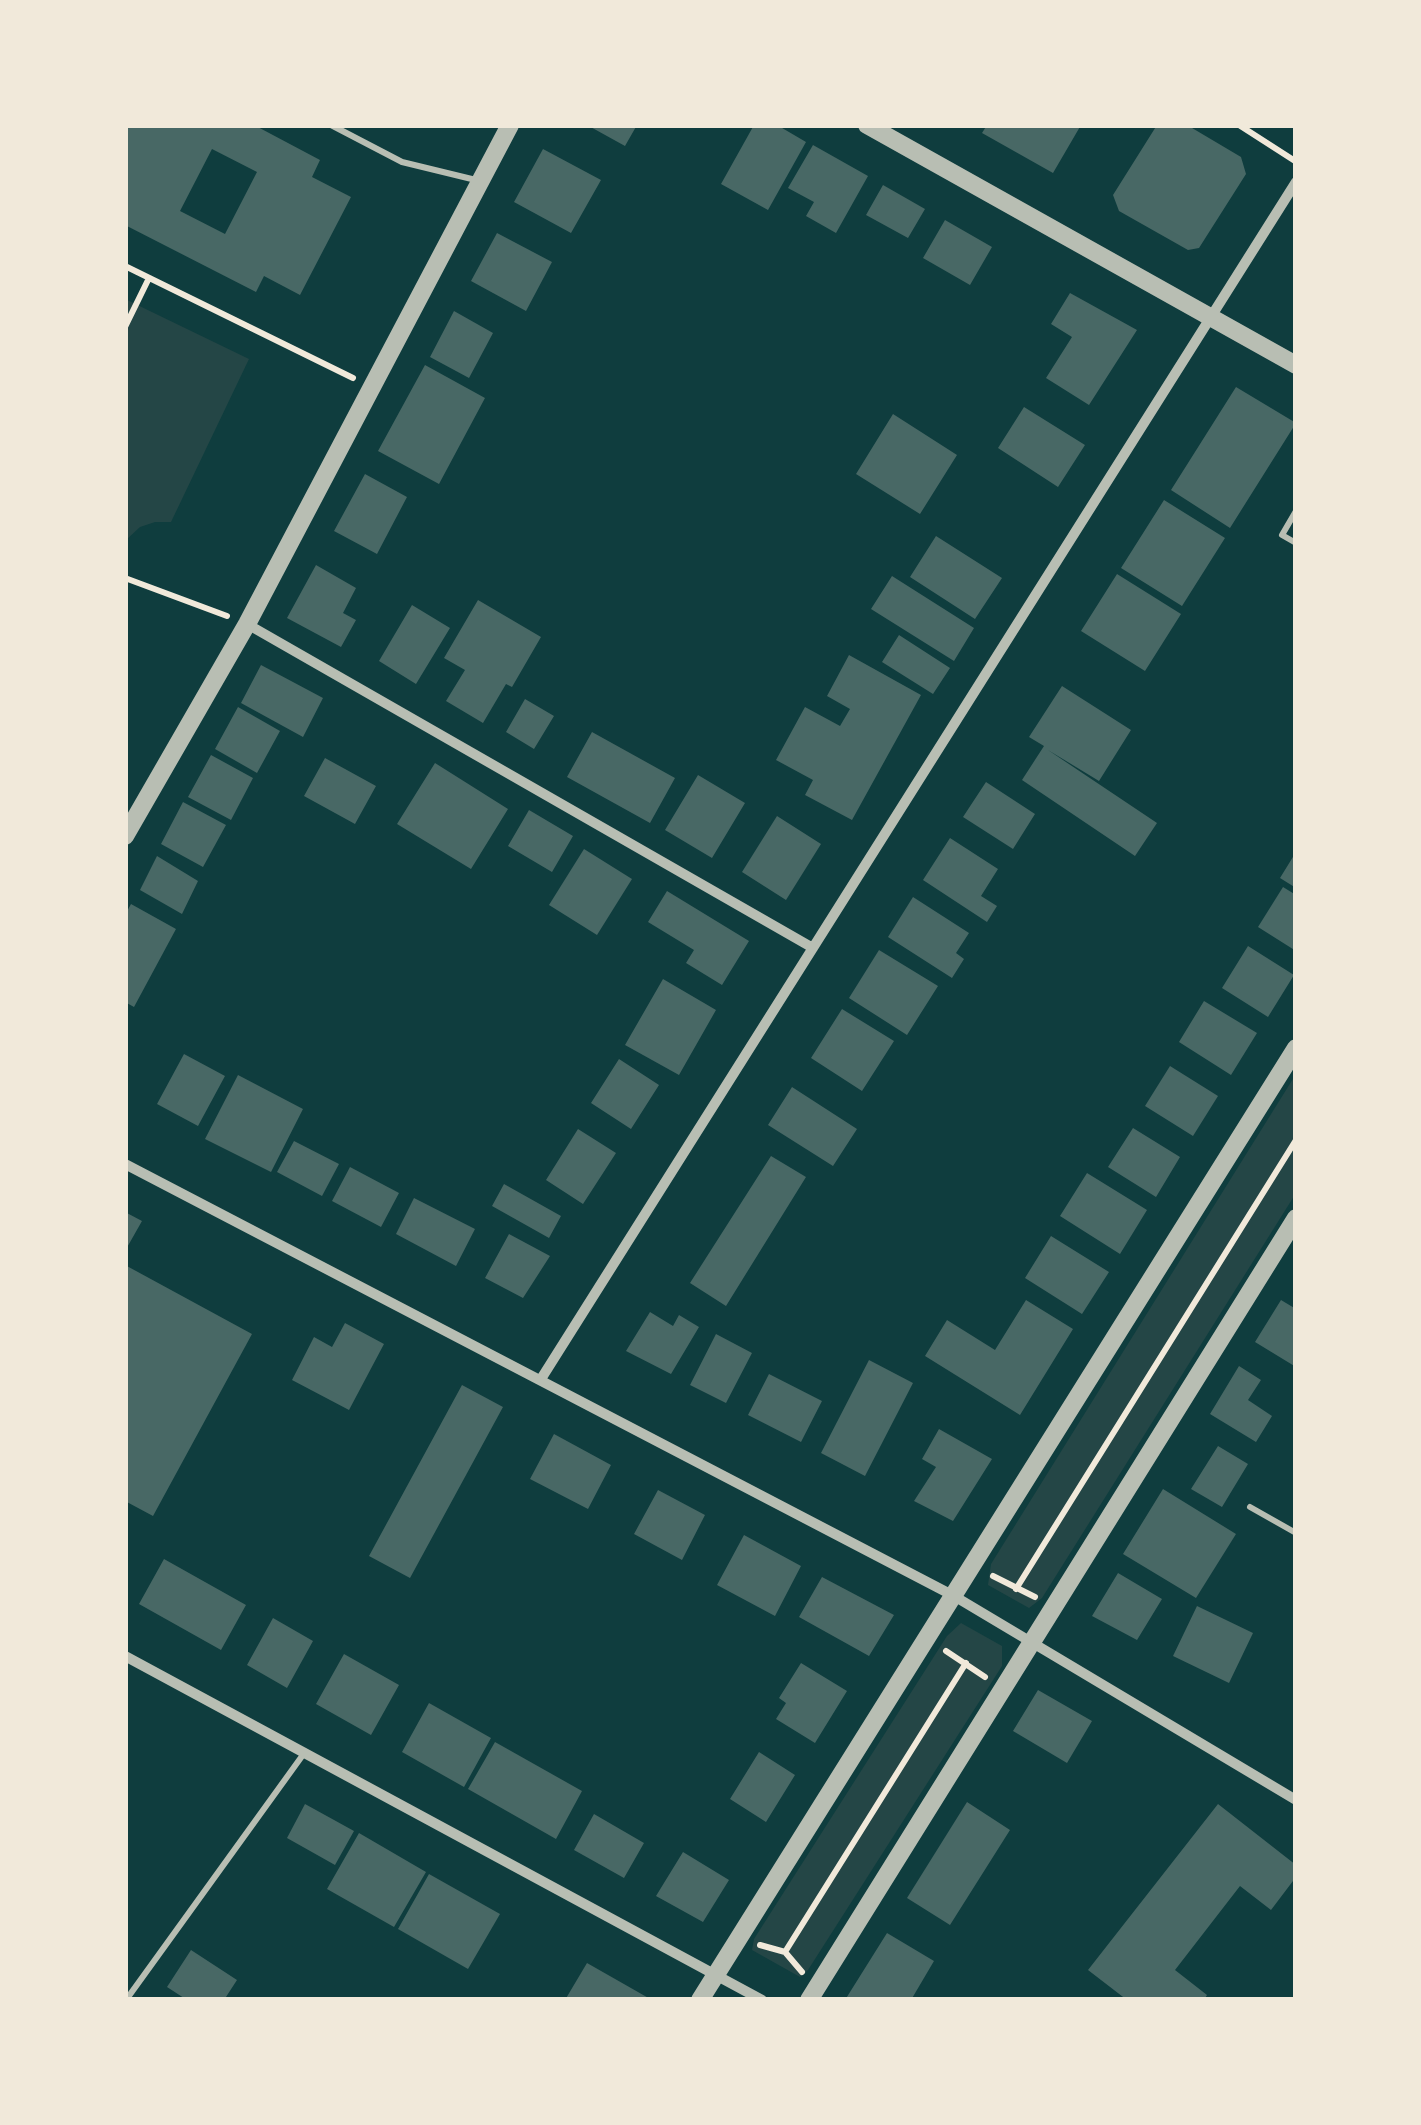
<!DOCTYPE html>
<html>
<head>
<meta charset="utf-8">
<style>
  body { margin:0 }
  #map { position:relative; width:1421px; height:2125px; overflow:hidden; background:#0f3d3e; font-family:Montserrat,sans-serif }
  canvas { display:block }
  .frame { position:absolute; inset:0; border:128px solid #f1e9da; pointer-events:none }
</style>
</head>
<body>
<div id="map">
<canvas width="1421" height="2125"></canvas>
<div class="frame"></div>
</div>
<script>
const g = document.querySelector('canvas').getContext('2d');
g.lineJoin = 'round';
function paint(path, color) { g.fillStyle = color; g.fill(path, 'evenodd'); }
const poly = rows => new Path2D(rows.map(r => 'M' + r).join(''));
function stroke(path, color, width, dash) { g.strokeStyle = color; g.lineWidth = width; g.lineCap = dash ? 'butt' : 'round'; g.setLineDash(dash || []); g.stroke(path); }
const green = poly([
  [125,299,249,359,171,522,155,522,140,527,125,541],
  [1296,1074,1296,1193,1042,1598,1029,1608,988,1585,991,1564],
  [961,1623,1002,1646,1002,1666,808,1970,800,1977,752,1950,754,1939,947,1636]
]);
const building = poly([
  [125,125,254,125,320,160,312,177,351,197,300,295,264,276,256,292,125,225],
  [212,149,257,172,225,234,180,211],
  [587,125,637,125,625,146],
  [754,125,777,125,806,142,768,210,721,184],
  [987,125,1081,125,1053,173,982,133],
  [1157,125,1187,125,1241,157,1246,174,1199,248,1188,250,1119,211,1113,195],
  [813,145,868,176,836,233,806,216,814,202,788,188],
  [543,149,601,180,571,233,514,202],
  [883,185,925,209,908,238,866,215],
  [945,220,992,247,970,285,923,258],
  [497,233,552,262,526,311,471,281],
  [1070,293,1137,330,1089,405,1046,378,1072,337,1051,324],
  [454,311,493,333,469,378,430,357],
  [425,365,485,398,439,484,378,451],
  [1236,387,1296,423,1230,528,1171,490],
  [1024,407,1085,445,1058,487,998,448],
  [893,414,957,455,920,514,856,474],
  [365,474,407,497,377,554,334,531],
  [1164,500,1225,538,1182,606,1121,568],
  [936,536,1002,578,975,619,910,577],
  [316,565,356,588,343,613,356,620,341,647,287,618],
  [1117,574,1181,614,1145,671,1081,631],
  [892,576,974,628,954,661,871,609],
  [478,600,541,637,512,687,506,684,483,723,446,701,465,670,444,658],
  [412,605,450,628,416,684,379,661],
  [899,635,950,668,933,694,882,662],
  [849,655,921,695,852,820,805,795,813,780,776,760,805,707,840,726,850,709,827,696],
  [261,665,323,698,303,737,241,703],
  [1062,686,1131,730,1099,781,1048,750,1157,823,1135,856,1022,780,1044,746,1029,737],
  [525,699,554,716,534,749,506,732],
  [238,707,280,731,257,773,215,749],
  [592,732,675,778,650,823,567,777],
  [211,755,253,778,231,820,188,797],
  [325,758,376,786,355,824,304,796],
  [435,763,508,809,471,869,397,824],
  [698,775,745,803,712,858,665,830],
  [986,782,1035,814,1013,849,963,817],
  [183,802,226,825,203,867,161,844],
  [529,810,573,836,552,872,508,846],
  [777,816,821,844,786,900,742,872],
  [950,838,998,869,981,896,997,906,987,922,923,880],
  [584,849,632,879,597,935,549,905],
  [1296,852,1296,888,1280,878],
  [157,856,198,881,182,914,140,890],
  [1283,887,1296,895,1296,951,1258,927],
  [667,891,749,941,722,985,686,963,694,950,648,922],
  [913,897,969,933,956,953,964,959,952,978,888,937],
  [131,904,176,929,134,1007,125,1002,125,915],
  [1248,946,1294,975,1268,1017,1222,988],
  [879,950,938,986,907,1035,849,998],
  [663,979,716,1010,679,1075,625,1045],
  [1204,1001,1257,1033,1231,1075,1179,1042],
  [842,1009,894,1041,862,1091,811,1058],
  [184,1054,225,1076,198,1126,157,1104],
  [619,1059,659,1085,631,1129,591,1103],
  [1170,1066,1218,1096,1193,1136,1145,1106],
  [238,1075,303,1109,271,1172,205,1139],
  [792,1087,857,1129,833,1166,768,1125],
  [1133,1128,1180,1157,1156,1197,1108,1167],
  [578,1129,616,1153,583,1204,546,1180],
  [294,1141,339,1164,322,1196,277,1172],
  [771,1156,806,1177,726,1306,690,1283],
  [350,1167,399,1193,381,1227,332,1201],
  [1087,1173,1147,1210,1120,1254,1060,1216],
  [504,1184,561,1216,549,1238,492,1206],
  [414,1198,475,1229,456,1266,396,1234],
  [125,1212,142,1221,125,1251],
  [509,1234,550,1256,523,1298,485,1278],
  [1051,1236,1109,1272,1082,1314,1025,1278],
  [125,1265,252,1334,153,1516,125,1501],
  [1026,1300,1073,1329,1020,1415,925,1356,947,1320,995,1350],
  [1281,1300,1296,1309,1296,1367,1255,1342],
  [650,1312,673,1326,679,1315,699,1327,671,1374,626,1351],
  [345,1323,384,1344,349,1410,292,1380,314,1337,332,1347],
  [716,1334,752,1353,726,1403,690,1385],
  [869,1360,913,1383,865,1476,821,1453],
  [1239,1366,1261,1380,1248,1400,1272,1416,1256,1442,1210,1414],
  [769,1374,822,1401,801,1442,748,1415],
  [462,1385,503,1407,410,1578,369,1556],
  [939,1429,992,1459,953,1521,914,1501,936,1467,922,1459],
  [554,1434,611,1465,588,1509,530,1479],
  [1218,1446,1248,1464,1222,1507,1191,1489],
  [1163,1489,1236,1534,1196,1598,1123,1554],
  [658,1490,705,1515,682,1560,634,1534],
  [744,1535,801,1566,775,1616,717,1585],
  [164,1559,246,1605,221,1650,139,1604],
  [1118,1573,1162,1599,1137,1640,1092,1616],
  [822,1577,894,1615,869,1656,799,1617],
  [1197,1606,1253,1633,1229,1683,1173,1656],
  [273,1618,313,1641,287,1688,247,1665],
  [344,1654,399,1685,371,1735,316,1704],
  [801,1663,847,1691,815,1743,776,1719,786,1703,779,1698],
  [1038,1690,1092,1721,1067,1763,1013,1731],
  [429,1703,491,1738,464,1787,402,1752],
  [495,1742,582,1791,556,1839,468,1789],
  [759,1752,795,1775,766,1822,730,1799],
  [967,1802,1010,1830,950,1925,907,1898],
  [305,1804,354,1831,335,1865,287,1838],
  [1218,1804,1296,1865,1296,1877,1271,1910,1240,1886,1175,1970,1207,1995,1204,2000,1127,2000,1088,1970],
  [594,1814,644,1843,624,1878,574,1850],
  [359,1833,426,1872,394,1927,327,1889],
  [683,1852,729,1880,703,1922,656,1896],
  [429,1874,500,1914,468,1969,398,1929],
  [887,1933,934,1961,911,2000,845,2000],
  [191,1950,237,1980,224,2000,187,2000,167,1987],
  [587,1963,652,2000,565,2000]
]);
const path = poly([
  [1239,125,1295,161],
  [125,266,353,378],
  [125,327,149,278],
  [125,578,227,616],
  [993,1576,1035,1597],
  [1016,1589,1296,1140],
  [946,1651,985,1677],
  [760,1945,785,1952,802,1972],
  [785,1952,966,1663]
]);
const service = poly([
  [331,125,402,162,480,181],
  [1296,511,1282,535,1296,543],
  [1250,1507,1296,1533],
  [126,2000,305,1752]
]);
const minor = poly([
  [247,624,813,948],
  [125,1164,954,1596,1296,1800],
  [541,1379,1296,182],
  [125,1656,762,2000]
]);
const tertiary = poly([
  [867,125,1296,365],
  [125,836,247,624,510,125],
  [700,2000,1296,1048],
  [809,2000,1296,1218]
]);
paint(green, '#244646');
paint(building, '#486865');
stroke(path, '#f1e9da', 6);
stroke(service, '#b8beb3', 6);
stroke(minor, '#b8beb3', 10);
stroke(tertiary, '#b8beb3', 18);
</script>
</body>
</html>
